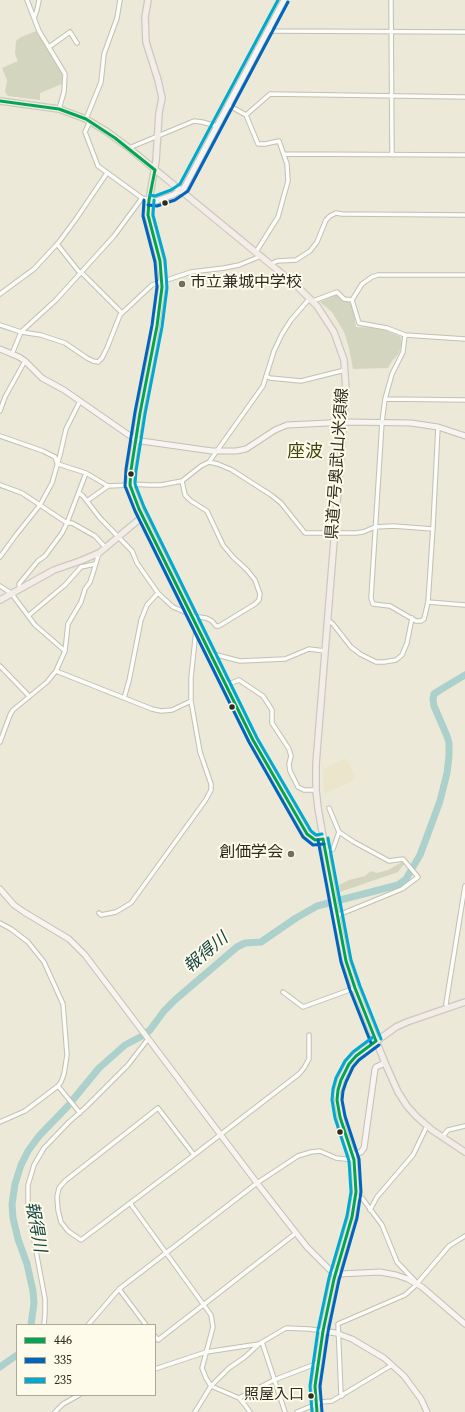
<!DOCTYPE html>
<html>
<head>
<meta charset="utf-8">
<style>
  body { margin:0 }
  #map { position:relative; width:465px; height:1412px; overflow:hidden; background:#ece9d9; font-family:Spectral,serif }
  canvas { display:block }
  .legend { position:absolute; left:16px; top:1324px; width:140px; height:72px; box-sizing:border-box; background:#fffbea; border:1px solid #aba89a; margin:0; padding:5px 7px; list-style:none; font-size:12px; color:#2e2c21 }
  .legend li { display:flex; align-items:center; gap:8px; height:20px }
  .legend b { width:20px; border:1px solid #aba89a }
</style>
</head>
<body>
<div id="map">
<canvas width="465" height="1412"></canvas>
<ul class="legend">
<li><b style="height:5px;background:#00a651"></b>446</li>
<li><b style="height:5px;background:#0065bd"></b>335</li>
<li><b style="height:5px;background:#00a9ce"></b>235</li>
</ul>
</div>
<script>
const g = document.querySelector('canvas').getContext('2d');
g.lineJoin = 'round';
function paint(path, color) { g.fillStyle = color; g.fill(path, 'evenodd'); }
const poly = rows => new Path2D(rows.map(r => 'M' + r).join(''));
function stroke(path, color, width, dash) { g.strokeStyle = color; g.lineWidth = width; g.lineCap = dash ? 'butt' : 'round'; g.setLineDash(dash || []); g.stroke(path); }
function label(font, color, halo, rows, align = 'center') {
  g.font = font + ' Spectral,"Noto Sans JP",serif'; g.lineWidth = 4; g.setLineDash([]); g.textBaseline = 'middle'; g.strokeStyle = halo; g.fillStyle = color; for (const [text, x, y, turn = 0] of rows) {
    g.save(); g.translate(x, y); g.rotate((+turn || 0) * Math.PI / 180); g.textAlign = isNaN(turn) ? turn : align; if (halo) g.strokeText(text, 0, 0); g.fillText(text, 0, 0); g.restore();
  }
}
const built = poly([
  [346,758,355,776,351,782,324,794,323,769]
]);
const green = poly([
  [36,31,62,73,62,84,40,93,40,100,8,96,5,92,7,80,2,68,18,61,15,54,16,41,21,37],
  [337,294,346,302,352,301,356,327,380,328,401,337,402,343,399,353,392,361,388,368,353,369,349,348,344,332,332,312,320,302],
  [402,862,405,863,398,872,340,892,339,885,349,880,365,876,371,871,377,873,388,870]
]);
const river = poly([
  [31,1325,34,1303,33,1291,27,1264,18,1239,13,1218,12,1204,15,1184,21,1165,28,1151,39,1136,67,1107,99,1068,125,1045,144,1035,150,1030,164,1011,176,999,237,947,245,943,261,942,296,918,317,906,398,885,406,879,420,855,426,839,440,801,447,773,449,756,449,743,447,736,434,706,433,699,434,694,440,690,465,675],
  [0,1367,17,1355]
]);
const street = poly([
  [27,0,39,31,65,74,64,92,59,109],
  [391,0,392,155],
  [34,18,37,10,39,0],
  [268,29,272,31,465,32],
  [49,47,70,32,77,43],
  [228,105,246,115,258,144,265,144,279,141,287,164,288,181,278,217,256,252],
  [246,115,270,94,465,97],
  [86,119,101,82,104,54,117,18,120,0],
  [90,121,85,132,98,166,142,198,149,200],
  [129,148,194,121,202,122,217,126],
  [284,154,465,155],
  [57,244,80,273],
  [271,264,277,261,296,260,310,251,317,242,326,220,330,216,336,213,342,214,465,215],
  [81,272,122,313],
  [0,294,34,269,59,242,76,219,107,173],
  [352,300,359,323,387,328,405,335],
  [313,301,337,292,344,299,352,300,362,284,372,277,378,275,465,275],
  [0,325,21,332,41,335,65,343,87,358,93,361,98,362,102,358,107,348,120,315,152,285,191,272,224,268,239,265,261,256],
  [12,354,21,332,56,300,114,236,142,198],
  [266,376,270,378,301,381,345,370],
  [385,399,465,400],
  [0,411,5,397,25,361],
  [438,427,433,527,428,602,424,619,421,621,416,621,390,606,373,604,371,598,382,422,385,399,392,374,403,352,405,335,465,339],
  [0,436,43,451,55,457,57,463],
  [209,462,218,464,232,470,271,495,281,503,305,533,356,533,363,532,375,527,393,526,433,529],
  [58,464,86,473,108,486],
  [182,481,185,495,191,501,207,511,223,545,233,557,247,570,255,580,260,594,259,600,255,604,219,626,216,626,212,621,206,618,199,617,193,617],
  [130,484,149,485,161,485,182,481,201,466,209,462,263,386,274,351,282,334,291,320,310,298],
  [0,485,22,493,67,523,72,523,95,536,106,548],
  [79,493,83,496,100,518,132,551,137,563,158,593,173,607,185,612,191,613],
  [87,501,108,486,130,485],
  [0,557,16,535,40,505,52,483,60,455,66,429,80,401],
  [0,586,11,593,35,625,65,651],
  [20,589,19,584,38,561,45,556,62,533,67,523,86,473],
  [428,602,465,605],
  [28,616,65,585,81,567,95,564],
  [328,620,333,624,351,647,360,654,376,662,384,662,396,660,402,655,407,643,412,618],
  [211,655,217,655,240,661,285,659,309,649,325,651],
  [0,666,29,696],
  [56,671,152,709,161,711,172,710,191,701],
  [226,685,239,680,263,696,272,710,272,723,289,749,291,756,289,764,290,771,298,787,304,790,316,790],
  [124,698,129,681,141,620,147,605,158,593],
  [0,742,10,715,13,710,47,682,56,671,65,651,68,624,81,602,85,589,90,582,93,573,99,553],
  [325,852,333,849,339,832,329,808],
  [99,913,101,915,116,912,131,903,205,801,211,790,211,784,200,752,191,701,191,678,196,630,198,629],
  [336,916,402,889,418,877,403,859,389,861,354,842,339,832],
  [0,923,11,929,28,942,44,962,63,1004,67,1055,64,1074,61,1082,58,1086,25,1111,0,1122],
  [283,992,303,1007,355,988],
  [448,1008,446,1004,449,985,465,886],
  [58,1086,80,1113],
  [442,1137,448,1130,465,1126],
  [194,1155,158,1108,65,1181,59,1188,57,1197,58,1210,61,1222,68,1231,81,1240,194,1155,299,1074,304,1068,309,1059,309,1035],
  [355,1197,362,1198,382,1225,397,1262,415,1281],
  [130,1203,211,1315,213,1327,202,1368,206,1378,211,1386,239,1398,245,1405,250,1412],
  [370,1210,377,1197,413,1155,427,1126],
  [119,1289,146,1325],
  [44,1325,45,1313,45,1299,28,1208,28,1185,34,1165,44,1148,69,1122,86,1107,128,1065,148,1039],
  [88,1325,119,1289,257,1183,298,1156,311,1152,320,1151,336,1158,354,1160],
  [155,1336,158,1340,296,1233],
  [262,1342,285,1412],
  [155,1369,206,1352,259,1344,286,1328,309,1329,323,1331],
  [342,1396,341,1394,338,1324,405,1295,415,1286,449,1246,465,1236],
  [239,1398,274,1380,318,1363],
  [55,1412,63,1404,79,1395],
  [195,1412,211,1386,229,1368,245,1357,259,1344],
  [297,1412,321,1402,332,1401,392,1365]
]);
const secondary = poly([
  [149,200,156,201,173,195,184,188,284,0],
  [0,349,19,357,25,361,42,378,64,390,136,440,141,441,212,451,236,451,246,449,275,430,287,425,349,422,411,423,438,427,465,436],
  [0,889,14,905,24,912,69,939,85,955,257,1183,307,1247,331,1271,340,1274,380,1272,396,1275,408,1279,422,1287,465,1324],
  [353,1155,361,1152,364,1148,375,1069,376,1067,385,1063],
  [323,1331,336,1333,352,1339,384,1358,404,1376,421,1399,427,1412]
]);
const primary = poly([
  [148,0,145,17,146,42,158,80,162,98,159,113,156,161,149,200,148,215,160,261,162,275,162,287,153,347,140,413,131,470,130,485,139,509,253,740,307,834,315,840,323,839],
  [0,101,59,109,86,119,106,131,129,148,297,286,317,306,334,332,344,360,346,391,316,764,316,790,318,808,336,912,346,961,355,988,385,1063,398,1092,407,1106,417,1117,432,1130,465,1152],
  [0,600,54,570,80,561,99,553,136,522,143,517],
  [317,1412,315,1386,323,1331,334,1279,352,1217,356,1192,354,1160,343,1129,338,1104,337,1093,341,1080,349,1064,356,1056,396,1027,407,1022,465,1002]
]);
const bus1 = poly([
  [0,101,59,109,86,119,115,138,155,170],
  [155,170,149,200,148,215,160,261,162,287,157,326,140,413,131,470,130,485,139,509,253,740,307,834,315,840,323,839],
  [323,839,346,961,355,988,376,1041],
  [317,1412,315,1386,323,1331,334,1279,352,1217,356,1192,354,1160,340,1117,337,1100,338,1090,341,1080,349,1064,356,1056,376,1041]
]);
const bus2 = poly([
  [144,200,143,216,155,262,157,287,152,325,135,412,126,469,125,486,135,511,249,742,303,837,313,845,324,844],
  [148,205,157,206,175,200,188,191,288,2],
  [318,840,341,962,350,990,371,1043],
  [322,1412,320,1386,328,1332,339,1280,357,1218,361,1192,359,1159,345,1116,342,1100,343,1091,346,1082,353,1067,359,1060,379,1045]
]);
const bus3 = poly([
  [150,195,155,196,171,190,180,184,278,0],
  [154,200,153,215,165,260,167,288,162,327,145,414,136,471,135,484,144,507,257,738,311,831,316,835,322,834],
  [328,838,351,960,360,986,381,1039],
  [312,1412,310,1386,318,1330,329,1278,347,1216,351,1192,349,1161,335,1118,332,1100,333,1089,336,1078,345,1061,353,1052,373,1037]
]);
const markers = [
  [165,203,3.5,"#2e2c21"],
  [182,284,4,"#706e61"],
  [131,474,3.5,"#2e2c21"],
  [232,707,3.5,"#2e2c21"],
  [291,854,4,"#706e61"],
  [340,1132,3.5,"#2e2c21"],
  [311,1396,3.5,"#2e2c21"]
];
const busNames = [
  ["照屋入口",304,1396]
];
const poiNames = [
  ["市立兼城中学校",190,284],
  ["創価学会",283,854,"right"]
];
const streetNames = [
  ["県道7号奥武山米須線",339,464,-86]
];
const waterNames = [
  ["報得川",207,954,-40],
  ["報得川",34,1227,80]
];
const quarterNames = [
  ["座波",305,453]
];
paint(built, '#ebe6cb');
paint(green, '#d4d5be');
stroke(river, '#acd0cb', 7);
stroke(street, '#c2c0b3', 5.5);
stroke(secondary, '#c2c0b3', 7);
stroke(primary, '#cac9c1', 8);
stroke(street, '#fcfcf9', 3.5);
stroke(secondary, '#f7f4f1', 5);
stroke(primary, '#f3ece7', 5.5);
stroke(bus1, '#00a651', 3);
stroke(bus2, '#0065bd', 3);
stroke(bus3, '#00a9ce', 3);
for (const [x, y, r, color] of markers) { const dot = new Path2D(); dot.arc(x, y, r, 0, 2 * Math.PI); g.fillStyle = color; g.fill(dot); stroke(dot, '#fffbea', 1.5); }
label('15px', '#2e2c21', '#fffbea', busNames, 'right');
label('16px', '#2e2c21', '#fffbea', poiNames, 'left');
label('16px', '#2e2c21', '#fffbea', streetNames);
label('italic 17px', '#134444', '#fffbea', waterNames);
label('18px', '#3e470d', '#fffbea', quarterNames);
</script>
</body>
</html>
